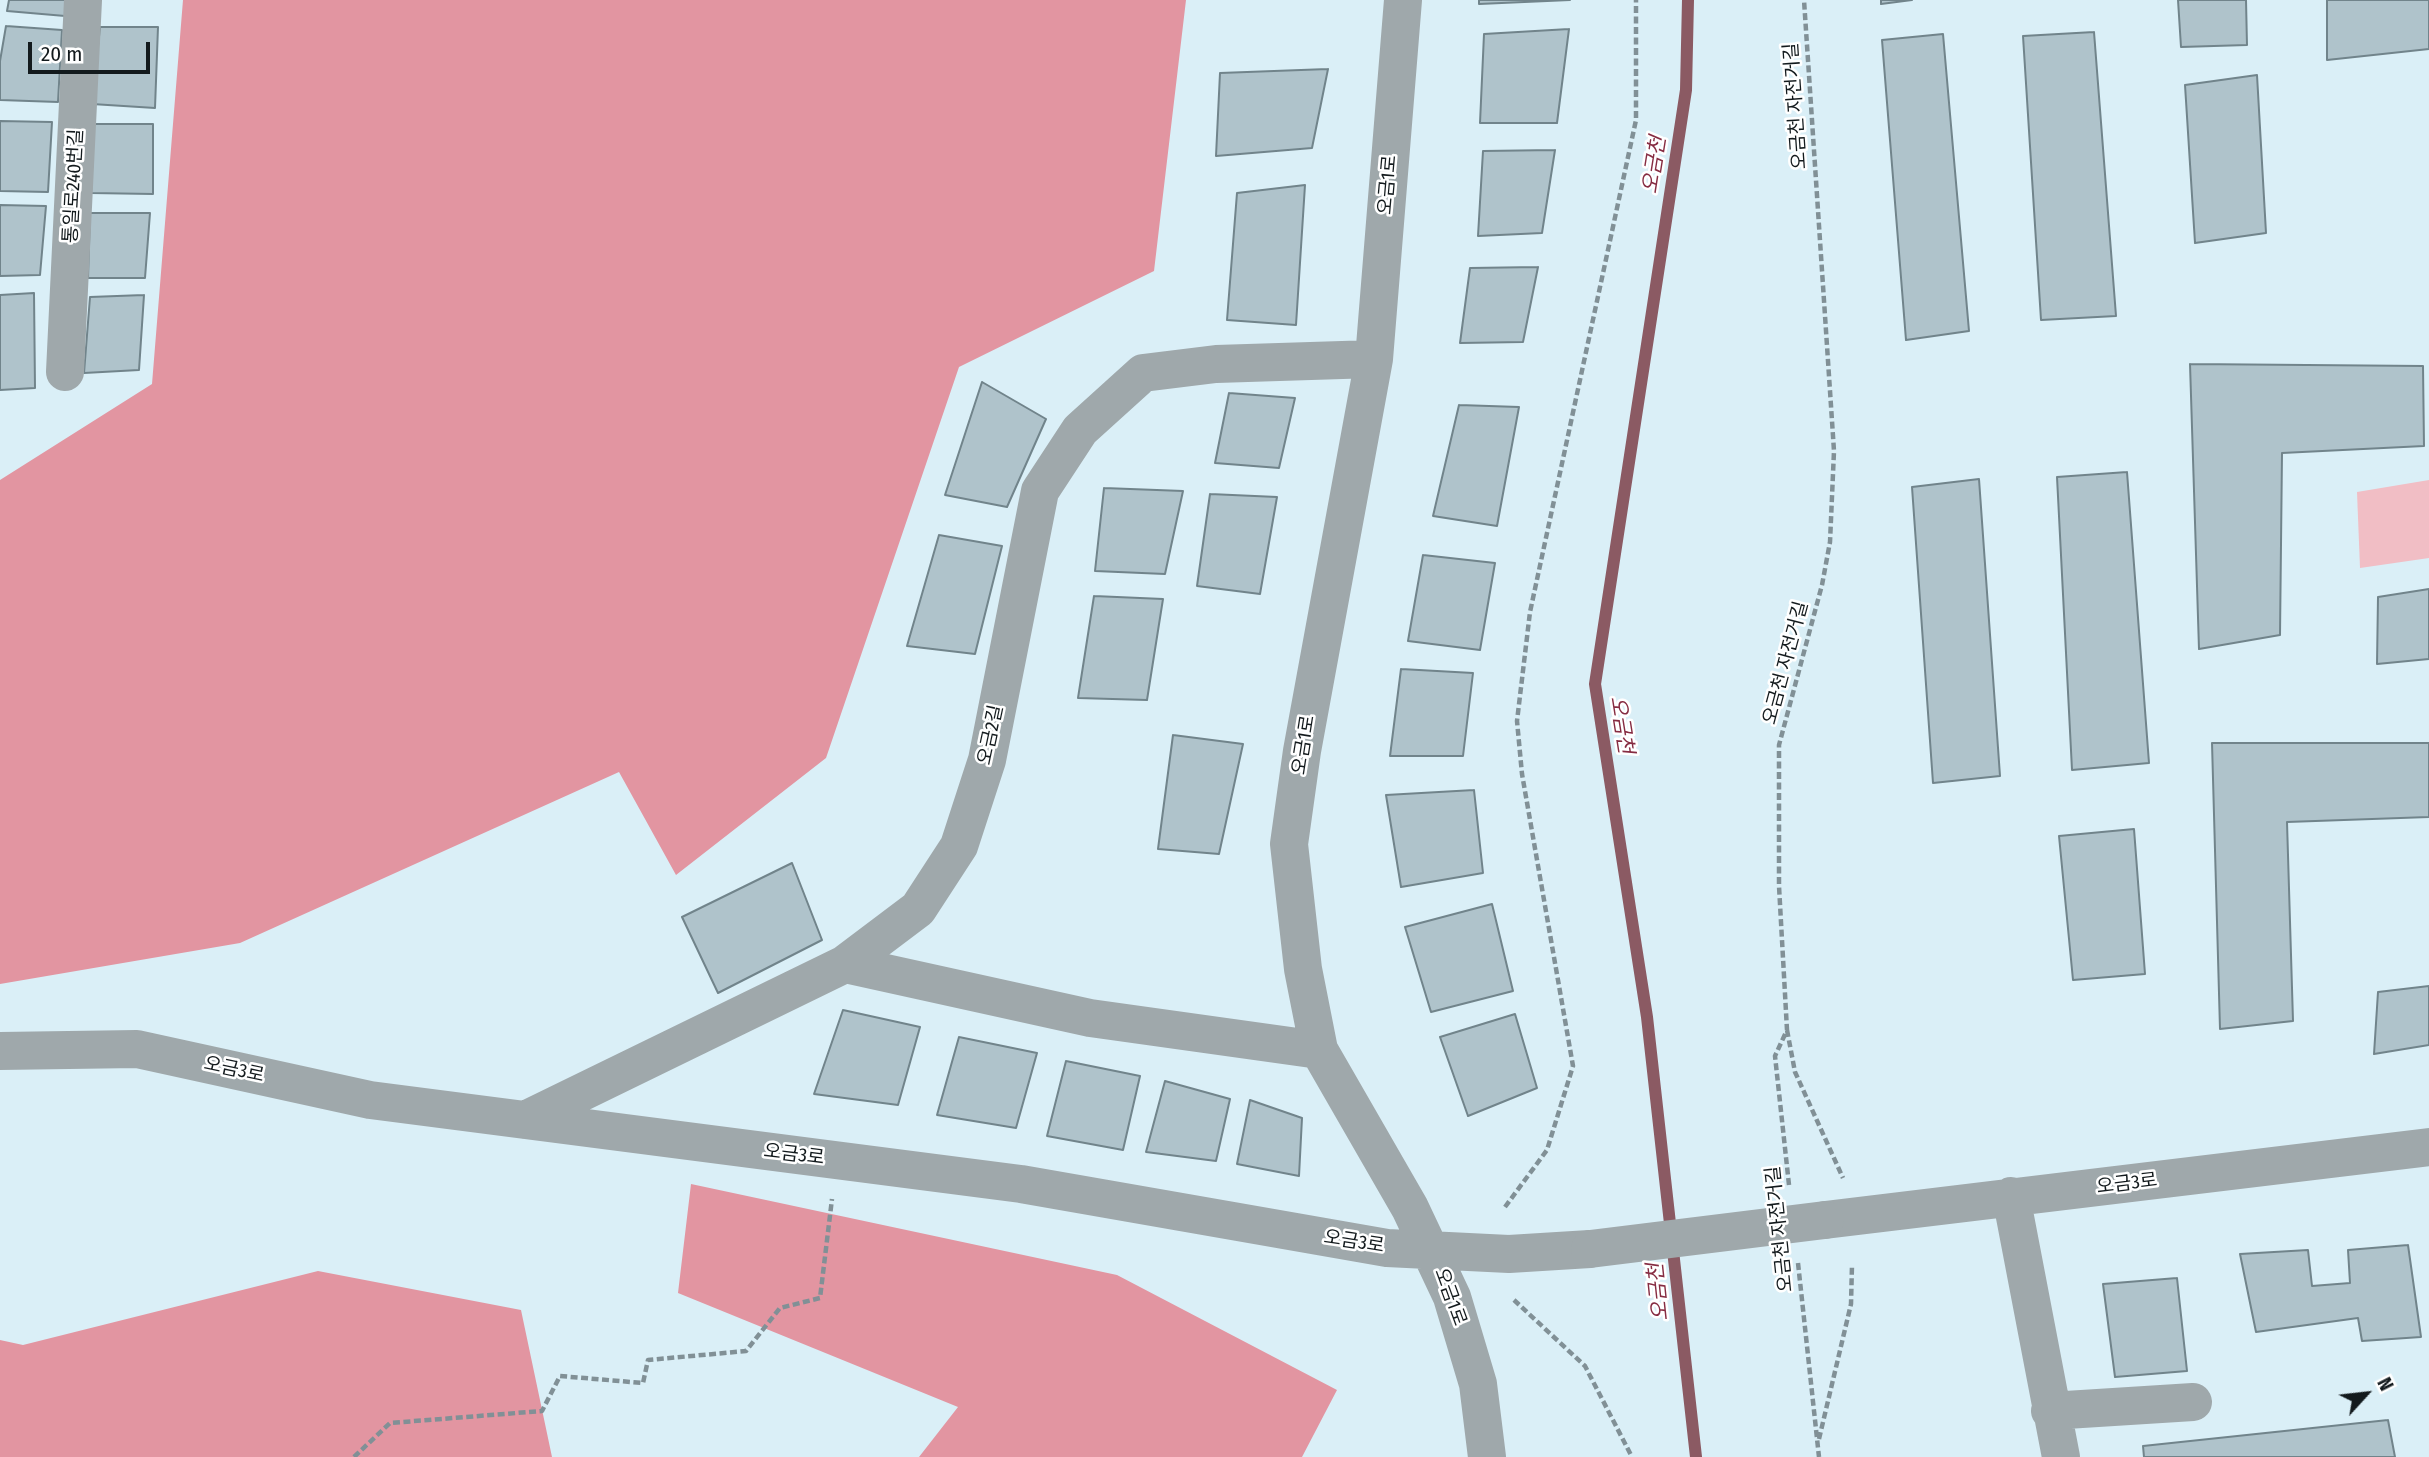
<!DOCTYPE html>
<html>
<head>
<meta charset="utf-8">
<style>
  body { margin:0 }
  #map { position:relative; width:2429px; height:1457px; overflow:hidden; background:#daeff7; font-family:"Fira Sans Condensed",sans-serif }
  canvas { display:block }
  .north { position:absolute; left:2331px; top:1359px; width:70px; height:70px; -webkit-text-stroke:5px #fff; paint-order:stroke; rotate:63deg; font-size:19px; font-weight:700; line-height:28px; text-align:center; color:#131a1d }
  .north::after { content:''; display:block; margin:auto; width:24px; height:32px; background:#131a1d; clip-path:polygon(50% 0,100% 100%,50% 72%,0 100%) }
  .scale { position:absolute; left:28px; top:42px; width:122px; height:32px; box-sizing:border-box; border:4px solid #131a1d; border-top:0; padding-left:9px; font-size:21px; line-height:24px; white-space:nowrap; color:#131a1d; -webkit-text-stroke:5px #fff; paint-order:stroke }
</style>
</head>
<body>
<div id="map">
<canvas width="2429" height="1457"></canvas>
<div class="north">N</div>
<div class="scale">20 m</div>
</div>
<script>
const g = document.querySelector('canvas').getContext('2d');
g.lineJoin = 'round';
function paint(path, color) { g.fillStyle = color; g.fill(path, 'evenodd'); }
const poly = rows => new Path2D(rows.map(r => 'M' + r).join(''));
function stroke(path, color, width, dash) { g.strokeStyle = color; g.lineWidth = width; g.lineCap = dash ? 'butt' : 'round'; g.setLineDash(dash || []); g.stroke(path); }
function label(font, color, halo, rows, align = 'center') {
  g.font = font + ' "Fira Sans Condensed","Noto Sans KR",sans-serif'; g.lineWidth = 5; g.setLineDash([]); g.textBaseline = 'middle'; g.strokeStyle = halo; g.fillStyle = color; for (const [text, x, y, turn = 0] of rows) {
    g.save(); g.translate(x, y); g.rotate((+turn || 0) * Math.PI / 180); g.textAlign = isNaN(turn) ? turn : align; if (halo) g.strokeText(text, 0, 0); g.fillText(text, 0, 0); g.restore();
  }
}
const green = poly([
  [2429,480,2429,558,2360,568,2357,492]
]);
const forest = poly([
  [183,0,1186,0,1154,271,959,367,826,758,676,875,619,772,240,943,0,984,0,480,152,384],
  [691,1184,1117,1275,1337,1390,1302,1457,919,1457,958,1407,678,1293],
  [318,1271,521,1310,552,1457,0,1457,0,1340,23,1345]
]);
const stream = poly([
  [1688,0,1686,90,1595,684,1647,1017,1696,1457]
]);
const building = poly([
  [9,0,65,0,65,16,7,11,9,0],
  [1479,0,1570,0,1479,4,1479,0],
  [1881,0,1912,0,1881,4,1881,0],
  [2178,0,2246,0,2247,45,2181,47,2178,0],
  [2327,0,2429,0,2429,49,2327,60,2327,0],
  [6,26,62,30,58,102,0,100,0,61,6,26],
  [100,27,158,27,155,108,92,104,100,27],
  [1569,29,1557,123,1480,123,1484,34,1569,29],
  [2094,32,2116,316,2041,320,2023,36,2094,32],
  [1943,34,1969,331,1906,340,1882,40,1943,34],
  [1328,69,1312,148,1216,156,1220,73,1328,69],
  [2257,75,2266,233,2195,243,2185,85,2257,75],
  [0,121,52,122,48,192,0,191,0,121],
  [94,124,153,124,153,194,91,193,94,124],
  [1555,150,1542,233,1478,236,1483,151,1555,150],
  [1305,185,1296,325,1227,320,1237,193,1305,185],
  [0,205,46,206,40,275,0,276,0,205],
  [90,213,150,213,145,278,88,278,90,213],
  [1538,267,1523,342,1460,343,1470,268,1538,267],
  [34,293,35,388,0,390,0,295,34,293],
  [144,295,139,370,84,373,90,297,144,295],
  [2190,364,2423,366,2424,446,2282,453,2280,635,2199,649,2190,364],
  [982,382,1046,419,1007,507,945,495,982,382],
  [1229,393,1295,398,1279,468,1215,463,1229,393],
  [1459,405,1519,407,1497,526,1433,516,1459,405],
  [2127,472,2149,763,2072,770,2057,477,2127,472],
  [1979,479,2000,776,1933,783,1912,487,1979,479],
  [1104,488,1183,491,1165,574,1095,571,1104,488],
  [1210,494,1277,497,1260,594,1197,586,1210,494],
  [939,535,1002,546,975,654,907,646,939,535],
  [1423,555,1495,563,1480,650,1408,641,1423,555],
  [2429,589,2429,659,2377,664,2378,597,2429,589],
  [1094,596,1163,599,1147,700,1078,698,1094,596],
  [1401,669,1473,673,1463,756,1390,756,1401,669],
  [1173,735,1243,744,1219,854,1158,849,1173,735],
  [2212,743,2429,743,2429,817,2287,822,2293,1021,2220,1029,2212,743],
  [1474,790,1483,873,1401,887,1386,795,1474,790],
  [2134,829,2145,974,2073,980,2059,836,2134,829],
  [792,863,822,940,718,993,682,917,792,863],
  [1492,904,1513,991,1431,1012,1405,927,1492,904],
  [2429,986,2429,1045,2374,1054,2378,992,2429,986],
  [843,1010,920,1027,898,1105,814,1094,843,1010],
  [1515,1014,1537,1088,1468,1116,1440,1037,1515,1014],
  [959,1037,1037,1053,1016,1128,937,1115,959,1037],
  [1066,1061,1140,1076,1123,1150,1047,1136,1066,1061],
  [1165,1081,1230,1099,1216,1161,1146,1152,1165,1081],
  [1250,1100,1302,1118,1299,1176,1237,1164,1250,1100],
  [2408,1245,2421,1337,2362,1341,2358,1318,2256,1332,2240,1254,2308,1250,2312,1286,2350,1283,2348,1250,2408,1245],
  [2177,1278,2187,1371,2115,1377,2103,1284,2177,1278],
  [2388,1420,2395,1457,2144,1457,2143,1446,2388,1420]
]);
const path = poly([
  [1787,1030,1795,1072,1843,1178],
  [1789,1185,1775,1056,1787,1030,1779,886,1779,745,1822,585,1830,542,1834,451,1804,0],
  [1505,1207,1547,1150,1573,1066,1522,774,1517,721,1530,612,1636,120,1636,0],
  [1798,1263,1819,1457],
  [1514,1300,1585,1366,1632,1457],
  [1819,1439,1851,1304,1852,1265],
  [354,1457,390,1423,542,1411,560,1376,643,1383,648,1360,746,1351,780,1308,820,1298,832,1199]
]);
const minor = poly([
  [1403,0,1374,359,1302,751,1289,844,1303,969,1319,1050,1410,1208,1452,1297,1478,1384,1487,1457],
  [65,372,83,0],
  [845,964,1090,1018,1319,1050],
  [0,1051,137,1049,370,1100,1021,1184,1387,1248,1509,1254,1590,1249],
  [525,1120,845,964,918,909,959,846,987,760,1040,491,1080,430,1143,373,1216,364,1374,359],
  [2011,1196,2061,1457],
  [1825,1220,2429,1147],
  [2050,1411,2193,1402]
]);
const minorBridge = poly([
  [1590,1249,1825,1220]
]);
const streetNames = [
  ["오금천 자전거길",1796,106,-94],
  ["오금1로",1388,185,-85],
  ["통일로240번길",74,186,-87],
  ["오금천 자전거길",1786,663,-75],
  ["오금2길",991,735,-78],
  ["오금1로",1304,745,-81],
  ["오금3로",234,1070,12],
  ["오금3로",794,1155,7],
  ["오금3로",2127,1184,-7],
  ["오금천 자전거길",1780,1229,-96],
  ["오금3로",1354,1242,9],
  ["오금1로",1450,1297,70]
];
const waterNames = [
  ["오금천",1655,165,-81],
  ["오금천",1621,725,81],
  ["오금천",1659,1292,-96]
];
paint(green, '#f1bec5');
paint(forest, '#e295a1');
stroke(stream, '#8b5a63', 12);
paint(building, '#afc3cb');
stroke(building, '#71848b', 2);
stroke(path, '#819096', 4.5, [7, 3.5]);
stroke(minor, '#9fa8ab', 38);
stroke(minorBridge, '#9fa8ab', 38);
label('19px', '#131a1d', '#fff', streetNames);
label('italic 21px', '#862c42', '#fff', waterNames);
</script>
</body>
</html>
